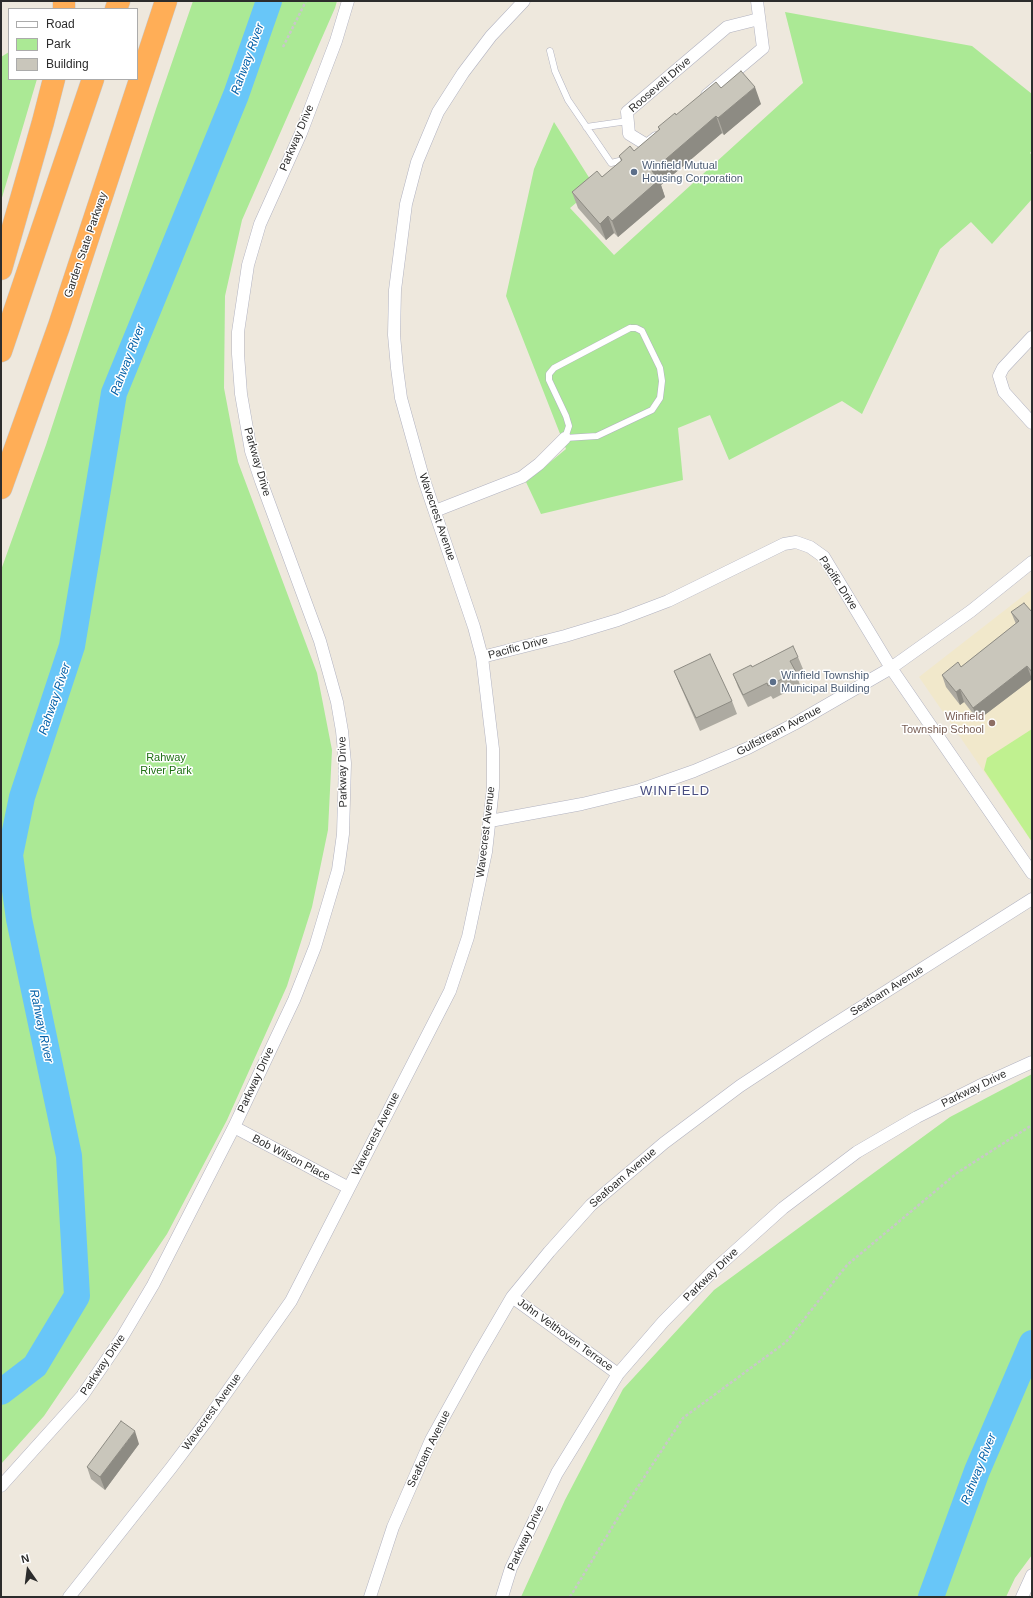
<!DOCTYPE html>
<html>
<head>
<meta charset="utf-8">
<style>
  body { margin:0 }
  #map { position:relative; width:1033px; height:1598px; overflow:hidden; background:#eee8dd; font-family:Helvetica,sans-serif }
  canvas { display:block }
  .frame { position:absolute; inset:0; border:2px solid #2c2c2c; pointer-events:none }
  .legend { position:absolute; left:8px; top:8px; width:130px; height:72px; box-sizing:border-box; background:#fff; border:1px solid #ababab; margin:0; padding:5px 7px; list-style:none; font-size:12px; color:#2c2c2c }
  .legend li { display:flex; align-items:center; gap:8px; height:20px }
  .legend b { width:20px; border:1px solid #ababab }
  .north { position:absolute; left:8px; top:1550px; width:40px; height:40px; -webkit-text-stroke:3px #fff; paint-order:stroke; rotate:346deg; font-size:11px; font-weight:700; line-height:16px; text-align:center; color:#2c2c2c }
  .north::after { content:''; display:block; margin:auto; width:14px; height:18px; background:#2c2c2c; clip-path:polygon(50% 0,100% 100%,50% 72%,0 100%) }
</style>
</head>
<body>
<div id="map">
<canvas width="1033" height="1598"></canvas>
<div class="frame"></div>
<ul class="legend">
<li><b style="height:5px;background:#fff"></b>Road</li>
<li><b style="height:11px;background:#abe995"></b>Park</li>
<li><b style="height:11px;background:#c9c6bb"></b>Building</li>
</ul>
<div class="north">N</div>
</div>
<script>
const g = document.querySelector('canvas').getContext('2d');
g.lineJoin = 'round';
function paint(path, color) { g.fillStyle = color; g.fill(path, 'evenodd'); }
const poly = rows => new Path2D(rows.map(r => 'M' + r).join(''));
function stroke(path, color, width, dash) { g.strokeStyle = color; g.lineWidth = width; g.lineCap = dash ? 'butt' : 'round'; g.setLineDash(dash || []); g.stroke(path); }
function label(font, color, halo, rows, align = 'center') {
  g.font = font + ' Helvetica,sans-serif'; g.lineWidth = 3; g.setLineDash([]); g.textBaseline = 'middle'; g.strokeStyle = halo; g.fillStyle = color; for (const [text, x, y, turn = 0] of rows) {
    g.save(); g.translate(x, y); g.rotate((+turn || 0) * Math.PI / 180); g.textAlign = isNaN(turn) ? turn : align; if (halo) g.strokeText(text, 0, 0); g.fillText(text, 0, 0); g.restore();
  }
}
const education = poly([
  [1032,589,1032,842,919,677]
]);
const green = poly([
  [193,1,337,1,335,8,242,220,225,296,224,388,238,462,317,673,332,750,328,830,312,907,287,986,227,1120,167,1234,44,1416,1,1464,1,570,46,445,156,109],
  [785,12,972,46,1032,94,1032,150,1030,153,1032,155,1032,199,992,244,971,222,940,249,862,414,842,401,729,460,710,415,678,428,683,480,541,514,526,482,566,449,506,296,534,169,554,122,595,187,570,208,614,255,803,83],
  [9,52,9,79,37,79,1,201,1,57],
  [1032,1074,1032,1555,1015,1578,1006,1597,521,1597,565,1500,623,1389,714,1290,950,1117]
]);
const pitch = poly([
  [1032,729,1032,842,984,770,987,758]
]);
const river = poly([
  [1,1392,35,1366,77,1296,69,1156,19,919,10,855,22,797,72,646,114,393,236,95,269,1],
  [931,1597,977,1471,1032,1343]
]);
const path = poly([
  [283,47,306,1],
  [570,1597,622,1511,683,1418,786,1342,847,1265,957,1173,1032,1125]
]);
const lane = poly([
  [550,51,555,71,568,100,611,163,627,159],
  [586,127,628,121],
  [630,328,636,328,642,331,660,368,662,381,660,398,652,410,597,436,565,438,569,426,566,416,549,380,549,374,554,368,630,328]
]);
const street = poly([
  [707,95,763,48,757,1],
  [656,138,647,145,629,134,627,112,727,27,759,19],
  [1032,337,1003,368,999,376,1004,392,1032,423],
  [435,511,522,477,539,464,565,438],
  [482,657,565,636,618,620,668,601,784,544,796,542,810,547,824,557,891,668,1032,873],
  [490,821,582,804,640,790,694,771,748,748,794,724,891,668,971,611,1032,562],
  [234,1127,349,1188],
  [512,1297,618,1374],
  [1,1486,82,1396,121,1339,153,1285,234,1127,294,1000,315,947,338,870,343,834,345,763,342,731,337,702,320,641,261,481,251,451,241,394,238,354,238,332,248,265,260,224,301,133,336,41,348,1],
  [69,1597,171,1468,205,1423,291,1301,450,991,468,937,486,852,493,788,493,749,482,657,474,627,423,477,401,398,397,368,394,335,395,290,406,204,417,162,438,112,463,73,491,36,524,1],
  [370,1597,393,1527,431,1440,477,1357,512,1297,549,1252,591,1205,664,1143,740,1086,819,1034,1032,899],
  [502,1597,511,1568,557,1473,618,1374,663,1322,713,1271,783,1208,857,1152,917,1117,979,1086,1032,1062],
  [1022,1597,1032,1575]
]);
const highway = poly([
  [64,9,64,1],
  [116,9,119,1],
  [1,269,43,122,54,79],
  [1,351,93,79],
  [1,488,59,326,166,1]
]);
const wall = poly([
  [721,88,761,104,724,135,722,133,661,185,665,197,618,237,614,233,606,240,578,208,572,192,602,177,621,161,619,156,634,151,659,130,658,127],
  [1011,612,1032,612,1032,679,978,720,964,702,960,705,946,687,942,675,961,667,1016,624],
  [798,657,803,669,796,673,800,685,773,699,771,696,748,707,738,687,733,674,752,667],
  [674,671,732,701,737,714,700,731,679,683],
  [139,1444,105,1490,91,1479,87,1467]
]);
const shadedWall = poly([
  [755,87,761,104,724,135,718,118],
  [716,116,722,133,661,185,665,197,618,237,612,221,652,171],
  [608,216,614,233,606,240,600,224],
  [1027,666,1032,679,978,720,973,708],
  [960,689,964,702,960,705,956,692],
  [135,1431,139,1444,105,1490,100,1477]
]);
const building = poly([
  [741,71,755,87,718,118,716,116,652,171,659,180,612,221,608,216,600,224,572,192,597,171,602,177,622,160,619,156,630,146,634,151,660,129,658,127,675,113,676,115,716,82,721,88,741,71],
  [1024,603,1032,612,1032,672,1027,666,973,708,960,689,956,692,942,675,958,662,961,667,1019,621,1011,612,1024,603],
  [793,646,798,657,790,661,796,672,768,686,767,683,743,695,733,674,751,665,752,667,793,646],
  [710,654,732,701,696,718,674,671,710,654],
  [121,1421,135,1431,100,1477,87,1467,121,1421]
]);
const markers = [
  [634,172,4,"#5c6f8a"],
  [773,682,4,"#5c6f8a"],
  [992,723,4,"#8d6e63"]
];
const streetNames = [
  ["Roosevelt Drive",660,85,-41],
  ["Parkway Drive",297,138,-67],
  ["Garden State Parkway",86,245,-71],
  ["Parkway Drive",257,462,74],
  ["Wavecrest Avenue",437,517,71],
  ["Pacific Drive",838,583,57],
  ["Pacific Drive",518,648,-15],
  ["Gulfstream Avenue",779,731,-28],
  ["Parkway Drive",343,772,-91],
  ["Wavecrest Avenue",486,832,-83],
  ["Seafoam Avenue",887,991,-32],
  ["Parkway Drive",256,1080,-65],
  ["Parkway Drive",974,1089,-26],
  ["Wavecrest Avenue",376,1134,-63],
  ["Bob Wilson Place",291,1158,28],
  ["Seafoam Avenue",623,1178,-41],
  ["Parkway Drive",711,1275,-44],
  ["John Velthoven Terrace",565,1335,36],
  ["Parkway Drive",103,1365,-56],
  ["Wavecrest Avenue",212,1412,-54],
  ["Seafoam Avenue",429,1449,-64],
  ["Parkway Drive",526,1538,-65]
];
const serviceNames = [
  ["Winfield Mutual",642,166],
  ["Housing Corporation",642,179],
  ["Winfield Township",781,676],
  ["Municipal Building",781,689]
];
const educationNames = [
  ["Winfield",984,717],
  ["Township School",984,730]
];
const parkNames = [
  ["Rahway",166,758],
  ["River Park",166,771]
];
const waterNames = [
  ["Rahway River",248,59,-70],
  ["Rahway River",128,360,-69],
  ["Rahway River",55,699,-71],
  ["Rahway River",41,1026,78],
  ["Rahway River",979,1469,-68]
];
const quarterNames = [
  ["WINFIELD",675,791]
];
paint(education, '#f1e8cb');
paint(green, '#abe995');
paint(pitch, '#c0f190');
stroke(river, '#68c6f8', 26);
stroke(lane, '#b1b2c0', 7);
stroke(street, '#b1b2c0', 13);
stroke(highway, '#c8c8c8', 23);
stroke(path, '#c8c8c8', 2.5, [3, 2]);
stroke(lane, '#fff', 6);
stroke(street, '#fff', 12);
stroke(highway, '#ffae57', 22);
paint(wall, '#adaaa1');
paint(shadedWall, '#8d8b83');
paint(building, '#c9c6bb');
stroke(building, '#8d8b83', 1);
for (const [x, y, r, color] of markers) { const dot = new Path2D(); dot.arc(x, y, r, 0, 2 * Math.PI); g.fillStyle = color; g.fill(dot); stroke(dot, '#fff', 1.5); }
label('11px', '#2c2c2c', '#fff', streetNames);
label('11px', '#4e5e75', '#fff', serviceNames, 'left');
label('11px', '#785e54', '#fff', educationNames, 'right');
label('11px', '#207015', '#fff', parkNames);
label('italic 12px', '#0361a9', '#fff', waterNames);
g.letterSpacing = '1px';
label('13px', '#484d80', '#fff', quarterNames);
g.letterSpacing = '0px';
</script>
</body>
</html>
